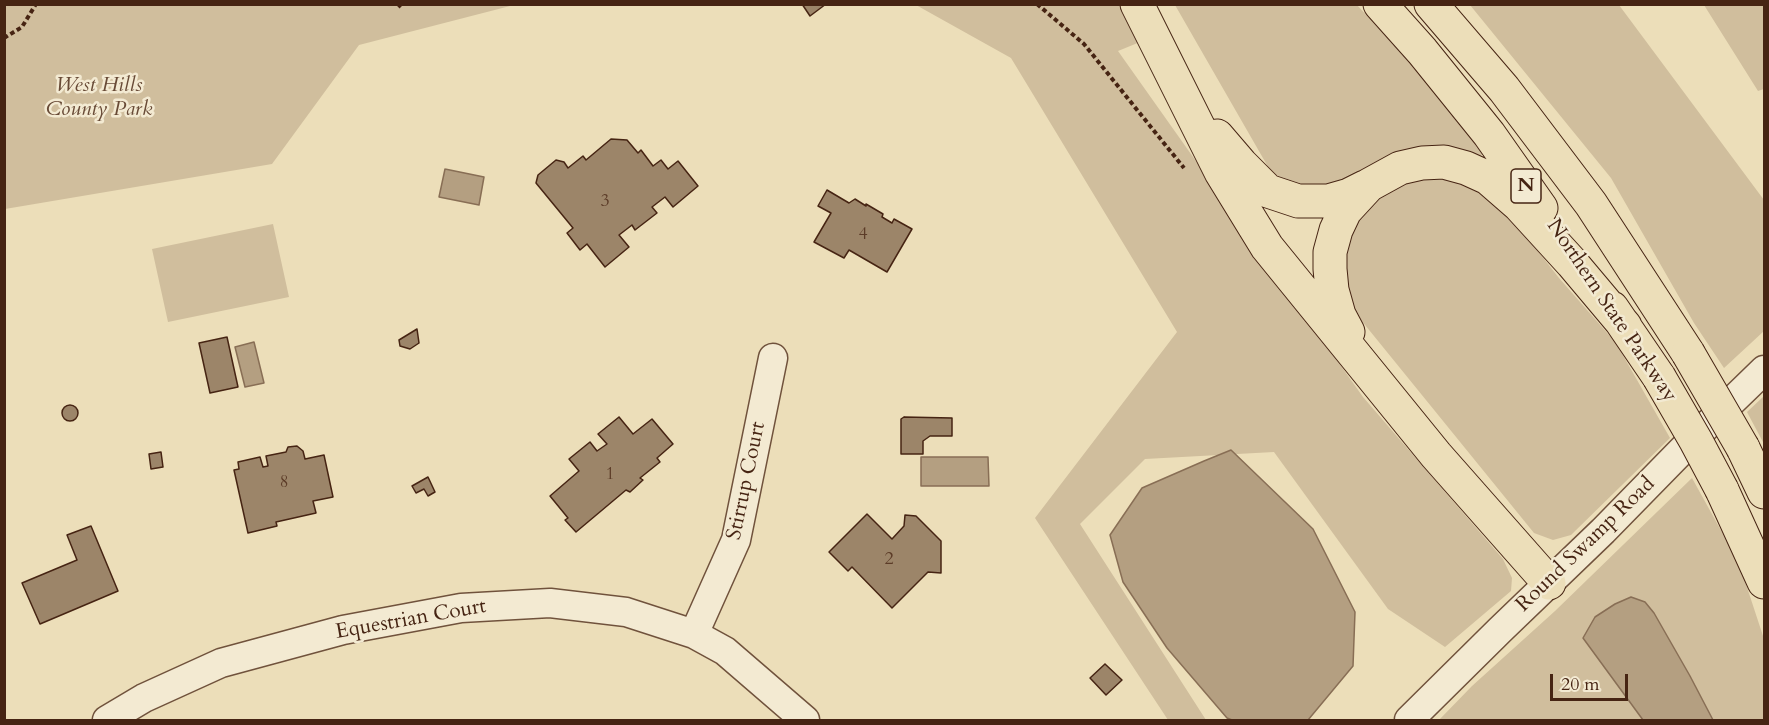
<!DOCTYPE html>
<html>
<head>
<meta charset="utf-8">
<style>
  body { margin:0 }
  #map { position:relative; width:1769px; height:725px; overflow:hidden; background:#ecdeb9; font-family:Cardo,serif }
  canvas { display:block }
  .frame { position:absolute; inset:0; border:6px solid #462413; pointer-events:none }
  .scale { position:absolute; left:1550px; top:674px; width:78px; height:27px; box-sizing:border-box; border:3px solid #462413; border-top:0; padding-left:8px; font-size:18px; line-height:21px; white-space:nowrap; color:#462413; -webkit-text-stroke:4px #f3ead2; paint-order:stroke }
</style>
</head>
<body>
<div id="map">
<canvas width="1769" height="725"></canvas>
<div class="frame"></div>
<div class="scale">20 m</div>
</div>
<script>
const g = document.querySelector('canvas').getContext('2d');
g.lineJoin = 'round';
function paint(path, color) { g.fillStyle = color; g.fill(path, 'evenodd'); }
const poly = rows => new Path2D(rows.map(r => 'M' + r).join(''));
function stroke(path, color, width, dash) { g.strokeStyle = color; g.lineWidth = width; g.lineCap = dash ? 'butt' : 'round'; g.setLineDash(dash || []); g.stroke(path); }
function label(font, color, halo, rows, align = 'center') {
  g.font = font + ' Cardo,serif'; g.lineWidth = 5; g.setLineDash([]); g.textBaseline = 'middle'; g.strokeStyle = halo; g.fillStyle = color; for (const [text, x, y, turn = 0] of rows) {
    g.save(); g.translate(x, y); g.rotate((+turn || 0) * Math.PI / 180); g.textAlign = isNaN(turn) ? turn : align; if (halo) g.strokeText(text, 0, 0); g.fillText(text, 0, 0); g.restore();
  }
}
const green = poly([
  [4,5,5,4,514,5,359,45,272,164,5,209],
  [916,5,1128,5,1145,40,1118,51,1363,397,1503,559,1512,578,1511,591,1445,647,1388,609,1274,452,1145,459,1080,524,1206,720,1168,720,1035,518,1177,332,1011,58],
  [1175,5,1357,5,1419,72,1483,154,1475,160,1322,188,1290,184,1271,172],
  [1470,5,1619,5,1764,200,1764,331,1724,368,1694,323,1611,178],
  [1704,5,1764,5,1764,89,1758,91],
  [1442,174,1479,186,1512,218,1559,278,1616,343,1670,438,1571,535,1553,540,1534,533,1348,304,1338,258,1359,204,1397,177],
  [273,224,289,297,168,322,152,249],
  [1764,396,1764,444,1747,412],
  [1692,478,1739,563,1764,639,1764,720,1713,720,1690,676,1654,613,1645,602,1584,638,1643,720,1439,720,1472,686,1555,611]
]);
const water = poly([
  [445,169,484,177,479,205,439,197,445,169],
  [254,342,264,383,245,387,235,347,254,342],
  [1231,450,1313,529,1355,612,1353,666,1308,720,1232,720,1227,718,1167,648,1123,582,1110,535,1142,488,1204,461,1231,450],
  [921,457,988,457,989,486,921,486,921,457],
  [1631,597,1645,602,1654,613,1690,676,1713,720,1643,720,1583,638,1595,617,1615,604,1631,597]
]);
const building = poly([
  [802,4,826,4,810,16,802,4],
  [611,139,627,140,638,153,641,150,653,166,661,160,668,169,678,161,698,186,673,207,665,197,652,207,657,213,635,230,632,225,619,235,629,247,605,267,587,244,580,250,567,233,573,228,536,183,538,175,556,160,564,162,568,168,583,156,586,160,611,139],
  [827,190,849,203,855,199,866,206,866,204,883,214,882,217,892,223,894,219,912,229,887,272,849,250,844,258,814,242,831,213,818,206,827,190],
  [417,329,419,343,410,349,400,346,399,340,417,329],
  [227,337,238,387,210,393,199,343,227,337],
  '62 413a8 8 0 1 1 16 0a8 8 0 1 1-16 0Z',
  [619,417,633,434,652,419,673,444,657,458,660,462,640,478,643,480,630,492,626,490,576,532,565,520,568,518,550,496,579,471,569,459,590,442,597,451,607,444,598,434,619,417],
  [904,417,952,418,952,436,930,436,923,441,923,454,901,454,901,419,904,417],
  [297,446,303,451,305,459,324,455,333,497,313,501,316,513,276,522,277,526,248,533,234,470,239,469,238,462,260,457,263,467,268,466,266,456,286,452,288,447,297,446],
  [161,452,163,467,151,469,149,454,161,452],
  [428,477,435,492,428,496,424,489,416,493,412,486,428,477],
  [867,514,892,539,904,526,905,515,916,516,941,541,941,573,928,572,892,608,852,567,848,571,829,552,867,514],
  [91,526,118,591,40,624,22,583,77,560,67,535,91,526],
  [1105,664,1122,680,1106,695,1090,678,1105,664]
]);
const path = poly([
  [398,4,401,7],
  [1037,4,1084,44,1184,168],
  [4,38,22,27,36,4]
]);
const minor = poly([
  [694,634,736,540,773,358],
  [107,720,144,698,221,663,343,630,461,608,550,603,626,612,694,634,725,651,805,720],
  [1409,720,1500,630,1603,531,1696,436,1764,370]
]);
const highway = poly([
  [1137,4,1221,172,1267,247,1436,455,1549,583],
  [1380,4,1422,51,1489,134,1541,208],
  [1431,4,1504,89,1591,204,1688,353],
  [1217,136,1241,164,1268,191,1298,201,1328,201,1349,195,1365,187],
  [1612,308,1659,377],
  [1348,332,1339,315,1332,290,1330,269,1330,252,1336,230,1345,211,1369,185,1400,168,1422,163,1444,162,1466,168,1488,178,1519,205,1572,263,1625,326],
  [1743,448,1764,492],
  [1722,490,1764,582]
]);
const highwayBridge = poly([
  [1688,353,1743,448],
  [1659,377,1696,441,1722,490]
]);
const numberNames = [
  ["3",605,202],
  ["4",863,235],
  ["1",610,475],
  ["8",284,483],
  ["2",889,560]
];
const shields = [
  [1526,186,30]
];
const shieldNames = [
  ["N",1526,186]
];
const parkNames = [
  ["West Hills",99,86],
  ["County Park",99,110]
];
const streetNames = [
  ["Northern State Parkway",1611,311,56],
  ["Stirrup Court",747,481,-78],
  ["Round Swamp Road",1586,545,-44],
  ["Equestrian Court",411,620,-10]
];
paint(green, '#d0be9d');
paint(water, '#b49f81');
stroke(water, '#886e55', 1.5);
paint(building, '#9c8569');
stroke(building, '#462413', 1.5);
stroke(minor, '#70523c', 31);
stroke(highway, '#462413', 35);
stroke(path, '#462413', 4, [4.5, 3]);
stroke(minor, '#f3ead2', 28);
stroke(highway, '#ecdeb9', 33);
stroke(highwayBridge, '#462413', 35, []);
stroke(highwayBridge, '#ecdeb9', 33);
label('18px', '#5c3c28', null, numberNames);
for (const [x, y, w] of shields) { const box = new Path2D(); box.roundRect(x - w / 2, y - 17, w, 34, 4.5); g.fillStyle = '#f3ead2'; g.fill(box); stroke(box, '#462413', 1.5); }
label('bold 20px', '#462413', null, shieldNames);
label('italic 21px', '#684a36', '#f3ead2', parkNames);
label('21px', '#462413', '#f3ead2', streetNames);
</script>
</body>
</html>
